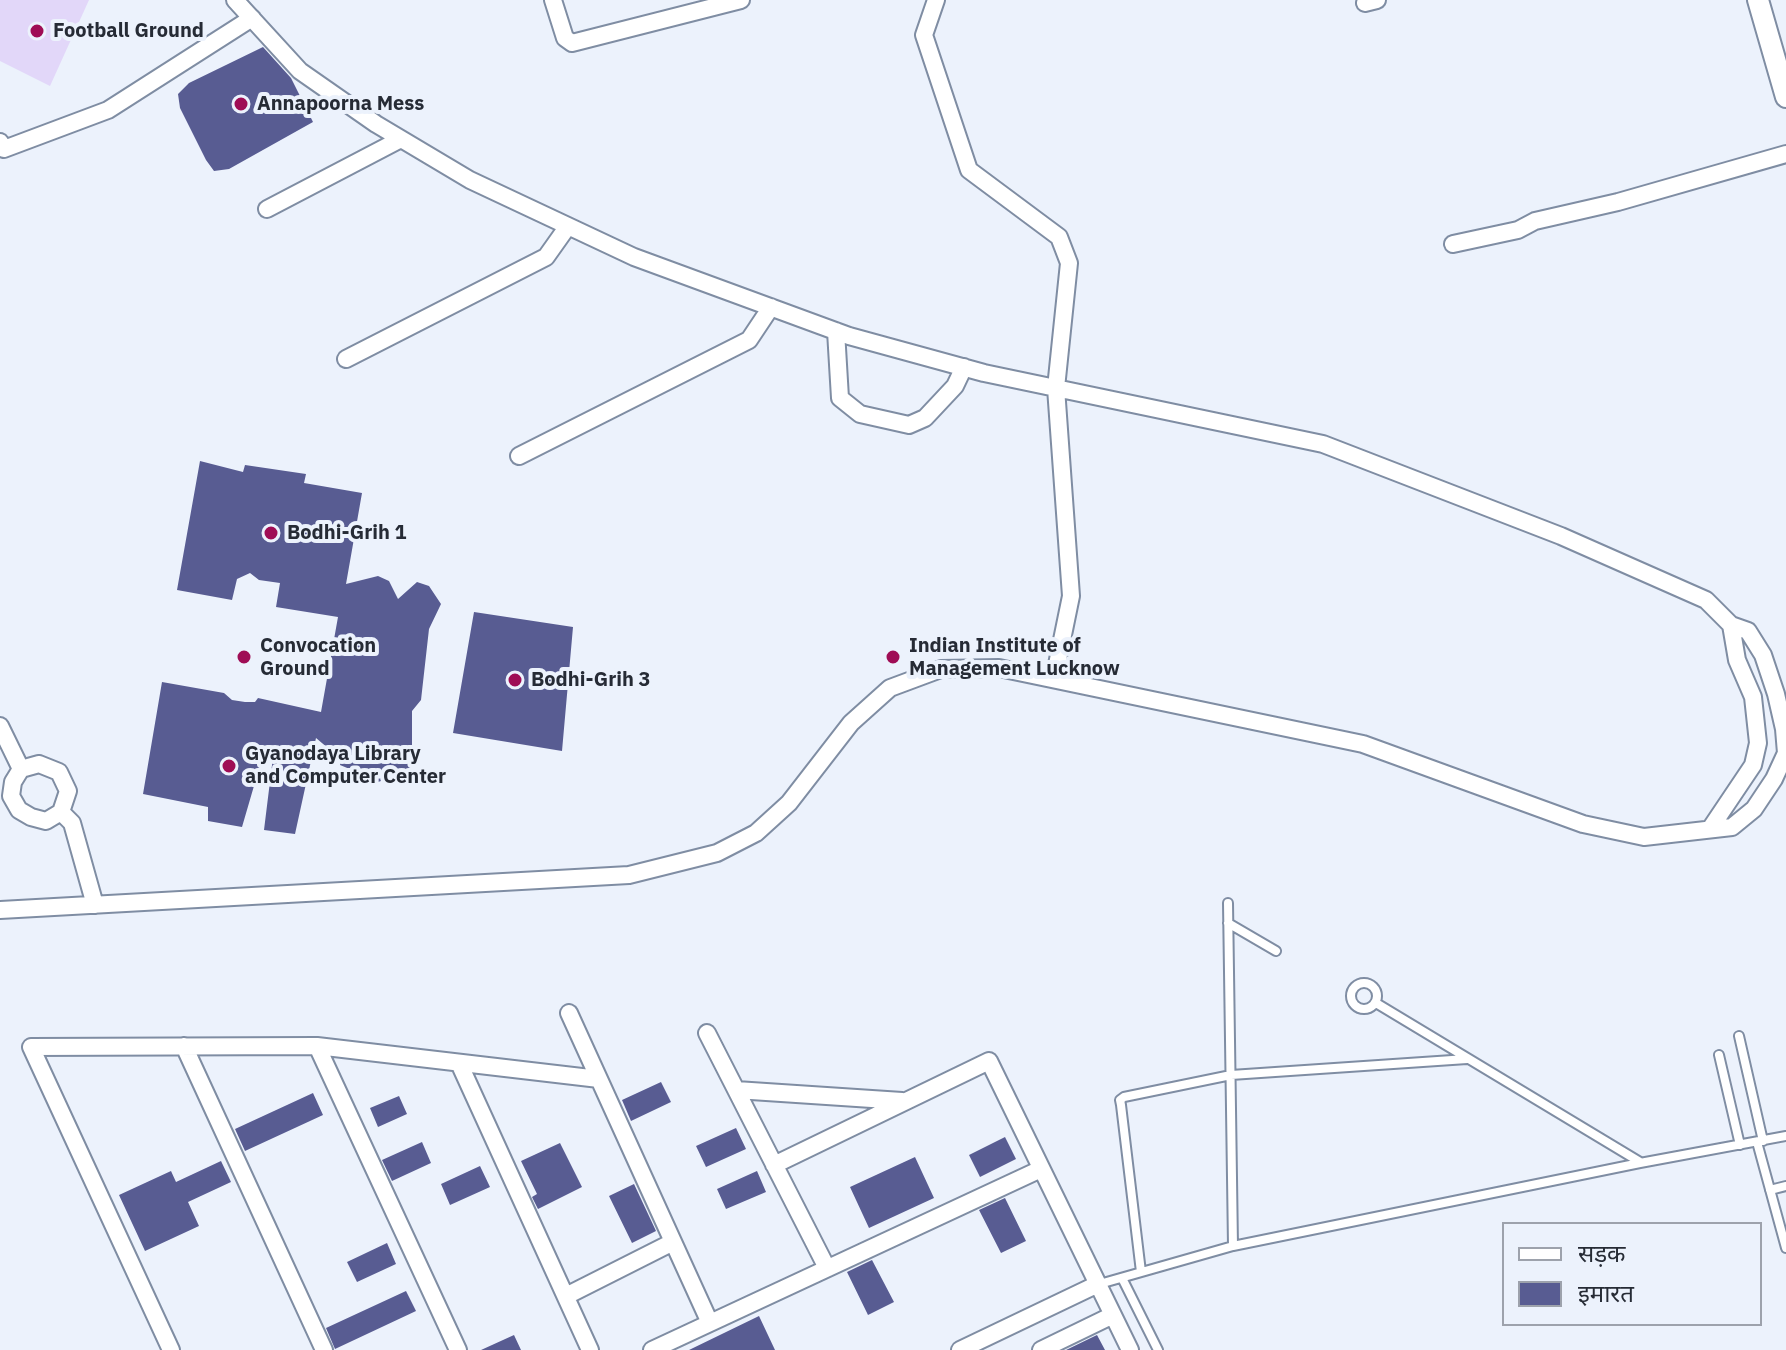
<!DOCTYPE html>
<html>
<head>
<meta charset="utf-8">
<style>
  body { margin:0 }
  #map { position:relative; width:1786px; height:1350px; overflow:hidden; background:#ecf2fc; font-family:"IBM Plex Sans","Noto Sans Devanagari",sans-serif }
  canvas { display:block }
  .legend { position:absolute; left:1502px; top:1222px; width:260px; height:104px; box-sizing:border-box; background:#ecf2fc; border:2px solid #9da2ac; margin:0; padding:10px 14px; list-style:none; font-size:24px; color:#262b35 }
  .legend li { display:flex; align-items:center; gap:16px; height:40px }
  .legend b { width:40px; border:2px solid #9da2ac }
</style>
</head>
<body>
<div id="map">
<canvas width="1786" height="1350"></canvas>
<ul class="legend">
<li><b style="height:10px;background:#fff"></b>सड़क</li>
<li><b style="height:22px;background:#585c92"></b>इमारत</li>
</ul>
</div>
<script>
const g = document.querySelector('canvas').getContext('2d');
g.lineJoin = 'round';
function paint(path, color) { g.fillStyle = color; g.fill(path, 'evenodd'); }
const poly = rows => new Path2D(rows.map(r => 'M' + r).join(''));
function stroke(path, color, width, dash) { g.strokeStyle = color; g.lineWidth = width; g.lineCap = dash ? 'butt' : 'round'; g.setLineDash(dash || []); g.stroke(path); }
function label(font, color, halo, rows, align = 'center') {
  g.font = font + ' "IBM Plex Sans",sans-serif'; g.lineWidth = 8; g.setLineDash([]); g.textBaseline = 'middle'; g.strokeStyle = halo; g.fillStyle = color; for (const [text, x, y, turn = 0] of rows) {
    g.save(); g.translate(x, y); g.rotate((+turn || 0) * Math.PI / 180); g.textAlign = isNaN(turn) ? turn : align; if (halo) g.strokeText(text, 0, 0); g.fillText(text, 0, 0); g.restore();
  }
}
const green = poly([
  [0,0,89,0,50,86,0,61]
]);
const building = poly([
  [263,47,291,78,313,122,229,169,214,171,206,160,180,108,178,94,189,83],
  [200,461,243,472,245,465,306,474,304,483,362,493,346,584,378,576,389,581,398,599,417,582,429,586,441,604,429,629,421,700,412,711,412,766,402,774,378,782,358,778,357,772,340,765,341,759,316,738,295,834,264,830,273,757,263,755,242,827,208,821,208,807,143,794,162,682,224,693,232,700,245,702,255,702,258,698,321,712,338,617,276,607,280,583,259,580,250,573,237,579,232,600,177,590],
  [474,612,573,627,562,751,453,733],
  [661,1082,671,1102,631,1121,622,1100],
  [313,1093,323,1115,245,1151,235,1129],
  [399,1096,407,1114,378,1127,370,1108],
  [736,1128,746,1149,706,1167,696,1146],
  [1005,1137,1016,1159,980,1177,969,1155],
  [422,1142,431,1163,392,1181,382,1160],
  [560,1143,582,1187,538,1209,532,1197,537,1194,521,1161],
  [915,1157,934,1198,869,1228,850,1187],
  [221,1161,231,1182,188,1202,199,1226,145,1251,119,1195,171,1171,176,1182],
  [480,1166,490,1187,450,1205,441,1184],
  [757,1171,766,1192,726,1209,717,1189],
  [634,1184,656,1231,632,1243,609,1196],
  [1005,1198,1026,1241,1001,1253,979,1210],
  [387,1243,396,1264,357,1282,347,1262],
  [872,1260,894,1302,868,1315,847,1272],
  [406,1291,416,1311,335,1349,326,1328],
  [759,1316,775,1350,689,1350],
  [514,1335,521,1350,481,1350],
  [1097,1335,1105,1350,1066,1350]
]);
const service = poly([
  [1228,903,1233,1246],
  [1228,923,1276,951],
  '1351 996a13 13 0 1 1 26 0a13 13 0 1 1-26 0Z',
  [1376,1003,1640,1162],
  [1739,1036,1763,1141],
  [1719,1055,1740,1145],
  [1757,1142,1786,1248],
  [1770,1190,1786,1186],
  [1141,1272,1121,1105,1120,1100,1124,1097,1231,1075,1467,1059],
  [1122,1278,1158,1350],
  [1096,1285,1233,1246,1640,1163,1786,1136]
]);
const minor = poly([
  [553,0,565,38,572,43,741,0],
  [936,0,924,35,969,170,1059,237,1069,263,1056,388,1071,596,1054,679],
  [1365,3,1377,0],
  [0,142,4,149,108,110,252,18],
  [267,209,401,139],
  [1453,244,1518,230,1535,221,1618,202,1786,154],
  [836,331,840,398,860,414,909,425,925,418,955,386,964,367],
  [346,359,546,257,568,226],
  [519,456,749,340,771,307],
  [0,726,21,769],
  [39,764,59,772,68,791,61,812,46,821,31,817,19,810,11,796,13,782,21,769,39,764],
  [61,812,72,823,95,905],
  [1710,829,1753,765,1758,743,1753,697,1737,660,1731,625],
  [0,910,629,875,717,853,756,833,789,803,851,723,890,688,941,669,999,668,1363,744,1583,824,1644,837,1732,827,1754,809,1774,779,1786,753,1784,729,1776,694,1763,655,1748,631,1731,625,1706,600,1561,536,1323,444,984,373,849,336,634,257,470,180,376,124,300,71,235,0],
  [569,1013,710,1323],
  [707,1033,827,1268],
  [184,1046,324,1350],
  [317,1046,458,1350],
  [459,1063,590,1350],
  [736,1090,902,1101],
  [774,1165,989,1061,1130,1350],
  [566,1296,673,1242],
  [171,1350,31,1047,317,1046,599,1079],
  [652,1350,1041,1169],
  [960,1350,1096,1285],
  [1041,1350,1111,1316]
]);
const tertiary = poly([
  [1758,0,1786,97]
]);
const markers = [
  [37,31,8,"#9f0d55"],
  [241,104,8,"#9f0d55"],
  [271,533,8,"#9f0d55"],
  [244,657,8,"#9f0d55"],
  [893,657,8,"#9f0d55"],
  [515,680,8,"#9f0d55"],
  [229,766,8,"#9f0d55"]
];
const poiNames = [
  ["Football Ground",53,31],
  ["Annapoorna Mess",257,104],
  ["Bodhi-Grih 1",287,533],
  ["Convocation",260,646],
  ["Ground",260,669],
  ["Indian Institute of",909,646],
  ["Management Lucknow",909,669],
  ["Bodhi-Grih 3",531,680],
  ["Gyanodaya Library",245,754],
  ["and Computer Center",245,777]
];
paint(green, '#e2d7f9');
paint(building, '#585c92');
stroke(service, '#7f8da3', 12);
stroke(minor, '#7f8da3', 20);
stroke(tertiary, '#7f8da3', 24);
stroke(service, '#fff', 8);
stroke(minor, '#fff', 16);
stroke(tertiary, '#fff', 20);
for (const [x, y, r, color] of markers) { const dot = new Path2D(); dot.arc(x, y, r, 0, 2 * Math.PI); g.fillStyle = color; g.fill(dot); stroke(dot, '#ecf2fc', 3); }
label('bold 20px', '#262b35', '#ecf2fc', poiNames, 'left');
</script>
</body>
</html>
